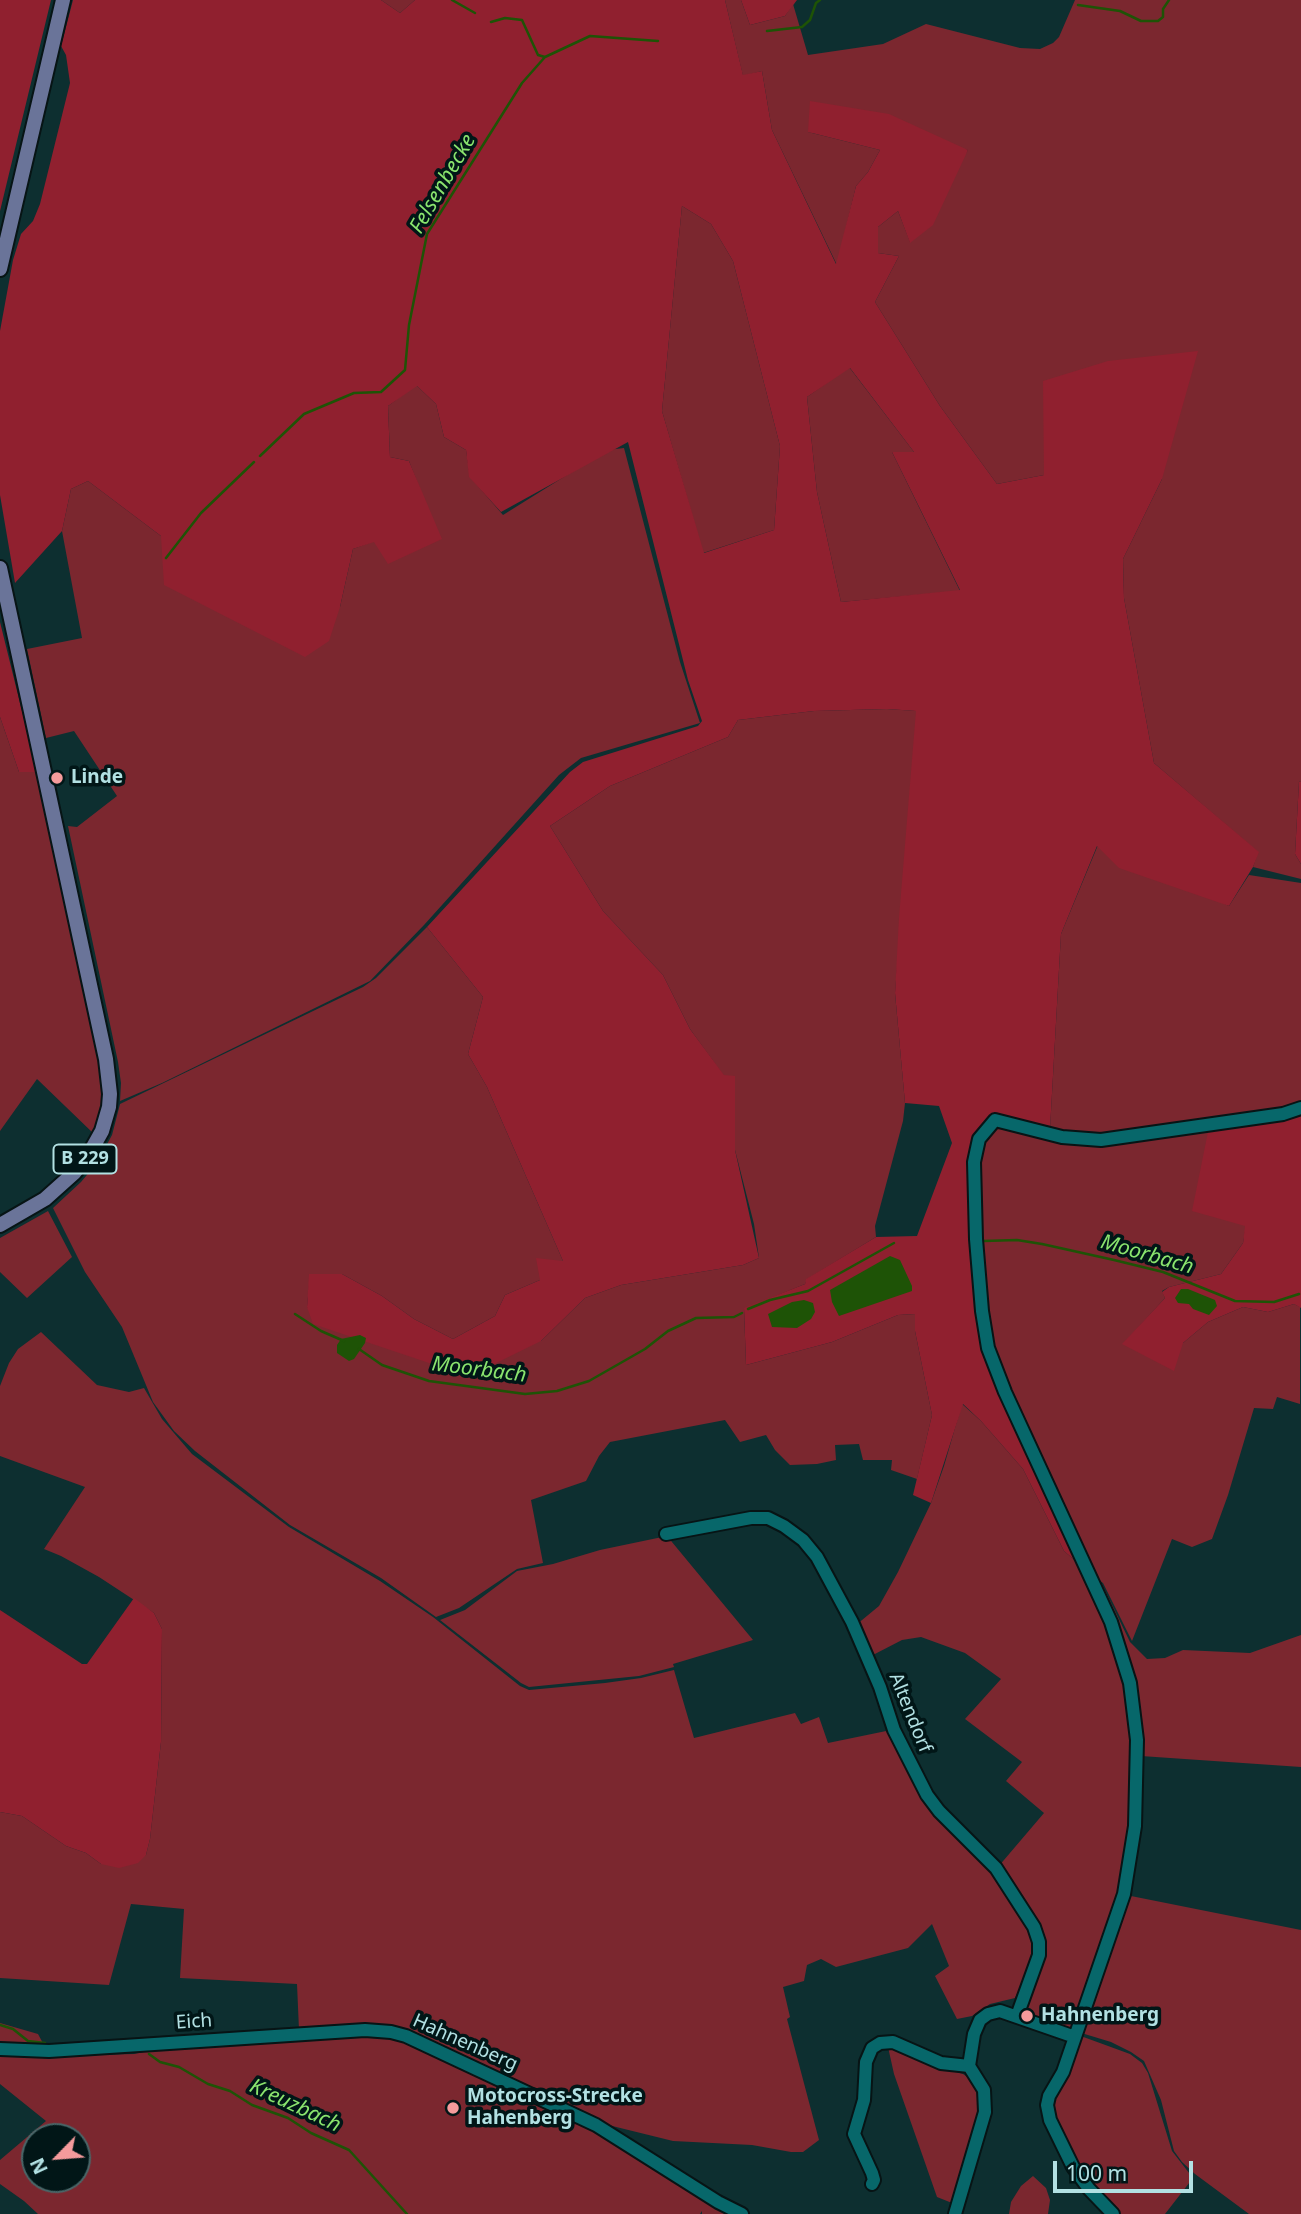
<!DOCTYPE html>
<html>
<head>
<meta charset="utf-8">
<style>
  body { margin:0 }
  #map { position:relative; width:1301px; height:2214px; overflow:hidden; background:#0d2f30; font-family:"Noto Sans",sans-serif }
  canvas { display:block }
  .north { position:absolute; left:21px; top:2123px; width:70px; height:70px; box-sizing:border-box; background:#011617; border:2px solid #486769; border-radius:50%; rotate:245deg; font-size:19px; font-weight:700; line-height:28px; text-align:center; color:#b2e1e3 }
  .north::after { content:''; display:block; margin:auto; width:24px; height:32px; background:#f59b9c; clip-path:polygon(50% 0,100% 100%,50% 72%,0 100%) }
  .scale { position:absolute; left:1053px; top:2161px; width:140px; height:32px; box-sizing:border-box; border:4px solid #b2e1e3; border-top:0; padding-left:9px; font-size:21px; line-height:24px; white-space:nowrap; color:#b2e1e3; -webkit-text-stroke:5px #011617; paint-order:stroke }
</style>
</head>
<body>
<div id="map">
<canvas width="1301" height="2214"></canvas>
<div class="north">N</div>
<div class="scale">100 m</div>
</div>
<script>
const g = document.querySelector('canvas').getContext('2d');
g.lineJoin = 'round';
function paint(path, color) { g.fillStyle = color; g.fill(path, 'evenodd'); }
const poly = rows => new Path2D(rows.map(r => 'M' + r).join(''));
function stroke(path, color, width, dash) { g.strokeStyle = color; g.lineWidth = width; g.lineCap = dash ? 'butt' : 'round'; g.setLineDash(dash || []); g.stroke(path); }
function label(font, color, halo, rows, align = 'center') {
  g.font = font + ' "Noto Sans",sans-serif'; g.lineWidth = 7; g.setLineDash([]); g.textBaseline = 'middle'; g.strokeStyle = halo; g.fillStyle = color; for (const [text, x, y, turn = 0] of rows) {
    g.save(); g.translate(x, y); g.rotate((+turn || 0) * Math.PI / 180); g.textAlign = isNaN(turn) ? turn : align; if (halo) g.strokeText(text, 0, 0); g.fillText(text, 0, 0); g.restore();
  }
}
const green = poly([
  [381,0,415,0,400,13],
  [725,0,741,0,750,25,785,16,793,4,808,55,883,44,926,24,1020,48,1040,49,1053,43,1059,37,1075,0,1301,0,1301,781,1299,782,1295,854,1301,864,1301,879,1253,867,1258,852,1154,763,1124,598,1123,559,1162,479,1044,475,997,484,940,406,875,302,899,256,878,253,878,227,898,211,910,242,968,150,808,132,880,150,868,172,856,186,837,265,772,130,762,71,743,76],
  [682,206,711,224,733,261,780,446,774,530,703,553,662,411],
  [849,367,914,452,892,452,960,591,841,602,817,492,807,397],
  [416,385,436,404,444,437,466,450,470,477,503,515,607,450,624,448,680,662,700,723,581,758,568,768,559,775,424,925,370,981,162,1083,120,1101,121,1083,118,1062,68,826,77,827,117,796,74,731,46,738,27,649,82,638,62,531,71,489,88,481,161,536,340,607,353,549,374,541,422,494,409,461,390,457,388,406],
  [887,709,917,711,895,993,905,1103,903,1121,875,1226,876,1237,807,1279,805,1284,744,1309,746,1365,832,1342,898,1315,915,1314,915,1331,932,1415,917,1479,891,1470,892,1460,863,1460,859,1444,835,1445,836,1460,817,1464,790,1465,775,1450,766,1435,740,1442,725,1420,610,1442,599,1456,586,1481,531,1500,543,1563,517,1569,459,1608,436,1617,381,1578,290,1525,195,1451,174,1431,153,1402,122,1327,85,1272,53,1208,81,1182,97,1163,112,1135,120,1104,363,987,376,978,427,927,483,997,468,1054,487,1087,563,1261,540,1280,505,1295,495,1316,453,1339,414,1319,382,1296,342,1274,310,1274,307,1307,354,1337,541,1341,585,1298,621,1285,743,1265,759,1258,754,1224,735,1150,735,1077,724,1076,690,1029,663,975,603,911,550,826,610,786,728,737,738,720,814,711],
  [0,717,19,772,37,772,90,995,102,1059,103,1094,101,1116,94,1134,37,1079,0,1131],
  [1098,845,1229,906,1249,875,1301,883,1301,1107,1101,1137,1050,1129,1061,934],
  [995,1127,1008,1127,1050,1138,1209,1127,1246,1226,1243,1243,1221,1274,1169,1287,1162,1291,1165,1298,1123,1344,1183,1343,1208,1322,1243,1307,1268,1312,1294,1304,1300,1307,1300,1404,1277,1397,1273,1409,1254,1408,1228,1495,1212,1539,1192,1547,1172,1539,1132,1641,1103,1583,1096,1578,990,1346,977,1170,982,1145],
  [48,1211,72,1257,27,1298,0,1272,0,1238],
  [41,1332,97,1385,129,1392,144,1388,162,1419,192,1454,289,1527,380,1581,433,1617,520,1686,529,1690,605,1683,641,1678,674,1670,694,1738,795,1713,801,1724,819,1717,828,1743,891,1730,907,1764,995,1872,1036,1937,1034,1958,1015,1998,990,2004,972,2016,957,2019,935,1976,949,1966,932,1924,908,1948,836,1967,821,1959,807,1965,804,1981,783,1987,790,2017,787,2019,819,2140,803,2152,791,2152,752,2145,673,2141,596,2122,408,2032,299,2030,297,1984,180,1978,184,1909,131,1904,109,1985,0,1978,0,1812,22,1816,66,1846,86,1853,101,1864,146,1855,150,1839,161,1742,162,1629,154,1613,99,1577,61,1556,44,1549,85,1487,0,1456,0,1386,9,1363,18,1349],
  [962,1404,981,1421,1023,1469,1064,1551,1085,1569,1128,1683,1135,1741,1129,1859,1074,2034,1019,2015,1041,1951,998,1867,1044,1813,1006,1781,1022,1762,965,1719,1001,1679,965,1653,921,1637,902,1640,871,1656,856,1625,879,1606,898,1572,931,1503,944,1466],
  [667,1536,753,1640,673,1664,674,1667,639,1676,529,1687,521,1683,440,1620,465,1610,517,1571,553,1564,600,1550],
  [1094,1580,1102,1584,1130,1642,1147,1659,1165,1658,1183,1650,1250,1653,1301,1635,1301,1767,1141,1756,1131,1683],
  [1126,1895,1301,1930,1301,2214,1249,2214,1195,2174,1182,2162,1174,2151,1161,2100,1144,2061,1131,2052,1111,2042,1078,2032],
  [0,2023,38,2034,45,2047,0,2044],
  [364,2034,405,2041,591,2128,732,2214,702,2214,702,2211,700,2214,38,2214,24,2201,0,2184,0,2160,46,2121,0,2084,0,2053,49,2056,134,2054,162,2048],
  [35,2137,77,2137,77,2179,35,2179],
  [1078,2035,1130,2054,1142,2063,1148,2073,1172,2151,1193,2178,1165,2214,1116,2214,1091,2189,1048,2108],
  [888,2047,927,2063,963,2074,972,2080,976,2087,980,2105,952,2203,937,2197,894,2074],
  [1033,2176,1046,2188,1050,2200,1048,2214,1009,2214,1011,2202,1021,2186]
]);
const forest = poly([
  [0,0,51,0,0,211],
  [73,0,381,0,400,13,415,0,725,0,743,75,762,71,772,130,836,264,856,186,868,172,880,150,808,132,810,101,889,114,968,150,933,225,910,243,898,211,878,227,878,253,899,256,875,302,940,406,997,484,1044,475,1043,381,1108,361,1198,351,1162,479,1123,559,1124,598,1154,763,1259,852,1253,867,1229,906,1119,868,1097,846,1061,934,1050,1129,993,1118,973,1143,984,1348,1085,1569,1064,1551,1023,1469,981,1421,963,1404,931,1503,913,1495,932,1415,915,1331,915,1314,898,1315,832,1342,746,1365,744,1308,805,1284,806,1279,876,1237,917,1236,952,1143,939,1106,905,1103,895,993,899,918,916,711,887,709,814,711,738,720,728,737,610,786,550,826,603,911,663,975,690,1029,724,1075,735,1076,735,1150,759,1258,743,1265,621,1285,585,1298,541,1341,484,1369,435,1365,313,1324,307,1307,309,1274,342,1274,382,1296,414,1319,453,1339,495,1316,505,1295,540,1280,536,1258,563,1261,487,1087,468,1054,483,997,427,927,570,772,583,762,698,726,702,721,688,680,628,442,501,512,469,477,466,450,444,437,436,404,417,386,388,406,390,457,409,461,442,539,388,564,374,542,353,549,340,607,329,641,305,657,164,585,161,536,88,481,71,489,62,531,15,583,0,495,0,331,13,260,21,234,33,221,40,204,70,83,66,55,61,46],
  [682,206,711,224,733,261,780,446,774,530,704,553,662,411],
  [850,368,914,452,892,452,960,590,841,602,817,492,807,397],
  [741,0,797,0,785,16,750,25],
  [0,622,37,772,19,772,0,717],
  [1301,781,1301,864,1295,854,1299,782],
  [1301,1111,1301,1308,1294,1304,1268,1312,1243,1307,1208,1322,1183,1343,1174,1371,1122,1344,1165,1298,1162,1292,1169,1287,1221,1274,1243,1243,1245,1226,1192,1211,1209,1127],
  [134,1598,154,1613,162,1629,161,1742,150,1839,146,1855,138,1863,119,1868,101,1864,86,1853,66,1846,22,1816,0,1812,0,1610,82,1664,87,1664]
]);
const water = poly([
  [890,1256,900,1260,912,1286,912,1291,839,1316,832,1302,830,1290],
  [1181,1289,1188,1289,1215,1300,1217,1306,1209,1315,1193,1309,1189,1304,1178,1303,1175,1298],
  [804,1300,813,1303,815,1312,811,1319,797,1328,772,1327,768,1314,792,1302],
  [360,1335,366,1338,365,1343,354,1359,349,1361,337,1353,337,1345,341,1339]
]);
const stream = poly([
  [452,0,475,13],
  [1078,5,1120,11,1141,21,1158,21,1163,17,1163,9,1169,0],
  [491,22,505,18,522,20,538,55,545,57],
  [767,31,802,27,810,20,816,3,820,0],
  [260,456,304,414,354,393,381,392,405,370,409,325,427,234,522,83,545,57,590,36,658,41],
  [166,558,201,513,254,462],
  [984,1241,1017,1240,1042,1244,1114,1260,1163,1272,1235,1301,1274,1302,1299,1294],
  [748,1309,770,1300,808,1291,894,1243],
  [295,1314,321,1331,344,1341],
  [359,1349,382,1365,429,1381,525,1394,557,1391,589,1381,645,1349,668,1331,696,1318,734,1317,742,1313],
  [0,2025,13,2029,28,2041,45,2043],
  [149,2054,160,2062,179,2067,208,2084,230,2091,252,2105,288,2118,311,2133,349,2150,407,2214]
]);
const minor = poly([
  [666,1534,751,1518,768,1518,784,1526,803,1540,817,1557,852,1622,880,1687,894,1730,927,1795,939,1811,996,1868,1034,1927,1039,1942,1039,1955,1017,2016],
  [0,2049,49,2051,365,2030,391,2032,406,2036,596,2125,718,2202,742,2214],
  [872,2184,874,2180,872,2173,854,2134,864,2100,866,2062,872,2048,880,2043,893,2042,941,2063,969,2066],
  [955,2214,985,2112,984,2090,969,2066,974,2034,980,2020,988,2014,1000,2011,1075,2037],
  [1113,2214,1089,2189,1073,2167,1050,2120,1047,2105,1049,2096,1063,2072,1124,1894,1135,1826,1137,1740,1130,1683,1111,1622,1005,1392,988,1348,982,1311,976,1239,974,1162,979,1139,995,1120,1062,1137,1101,1140,1283,1114,1301,1108]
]);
const major = poly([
  [0,269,63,0],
  [0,568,106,1059,110,1094,109,1107,102,1131,88,1156,74,1173,45,1199,0,1225]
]);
const markers = [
  [57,778,7,"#f59b9c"],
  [1027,2016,7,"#f59b9c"],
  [453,2108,7,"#f59b9c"]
];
const shields = [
  [85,1159,63]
];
const shieldNames = [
  ["B 229",85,1159]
];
const poiNames = [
  ["Linde",71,778],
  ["Hahnenberg",1041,2016],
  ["Motocross-Strecke",467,2097],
  ["Hahenberg",467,2119]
];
const streetNames = [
  ["Altendorf",910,1713,68],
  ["Eich",194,2022,-4],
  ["Hahnenberg",465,2043,24]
];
const waterNames = [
  ["Felsenbecke",443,184,-60],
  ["Moorbach",1147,1255,16],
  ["Moorbach",479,1370,7],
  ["Kreuzbach",295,2106,25]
];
paint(green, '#7b272f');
paint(forest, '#90202f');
paint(water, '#1e5306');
stroke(stream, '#1e5306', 2.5);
stroke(minor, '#071415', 16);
stroke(major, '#071415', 18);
stroke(minor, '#07676a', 12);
stroke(major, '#6a7499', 14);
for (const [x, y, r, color] of markers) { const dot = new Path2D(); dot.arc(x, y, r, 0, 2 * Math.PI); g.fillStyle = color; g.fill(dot); stroke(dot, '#011617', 2.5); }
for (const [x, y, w] of shields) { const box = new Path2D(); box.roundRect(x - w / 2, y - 14.5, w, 29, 5); g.fillStyle = '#011617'; g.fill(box); stroke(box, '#b2e1e3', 2); }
label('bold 18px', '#b2e1e3', null, shieldNames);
label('bold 19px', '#b2e1e3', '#011617', poiNames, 'left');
label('19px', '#b2e1e3', '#011617', streetNames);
label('italic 21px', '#8ae46e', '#011617', waterNames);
</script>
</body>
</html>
